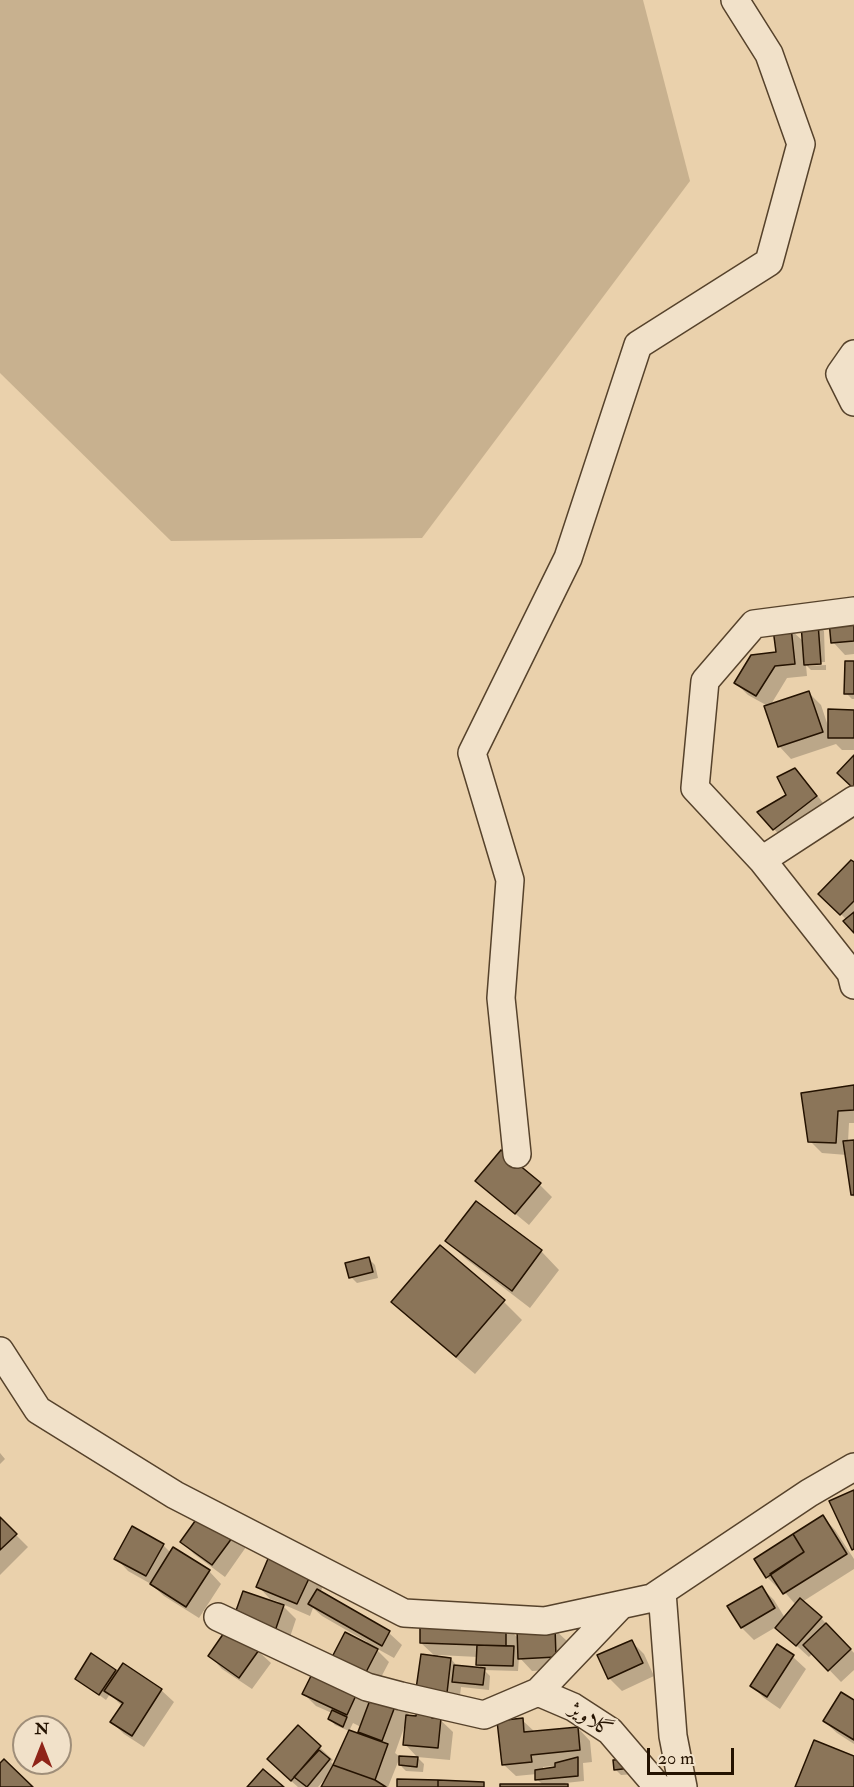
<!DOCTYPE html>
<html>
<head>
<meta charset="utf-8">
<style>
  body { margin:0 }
  #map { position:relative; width:854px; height:1787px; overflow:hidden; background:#ead1ac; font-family:"IM FELL Double Pica",serif }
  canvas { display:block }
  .north { position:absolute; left:12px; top:1715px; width:60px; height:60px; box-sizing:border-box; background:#f1e1c9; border:2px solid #9f8e79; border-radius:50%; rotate:0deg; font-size:16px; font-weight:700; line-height:24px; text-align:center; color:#241200 }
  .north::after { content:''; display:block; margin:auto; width:21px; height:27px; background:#8f2418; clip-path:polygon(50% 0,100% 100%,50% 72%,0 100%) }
  .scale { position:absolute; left:647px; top:1748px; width:87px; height:27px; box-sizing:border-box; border:3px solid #241200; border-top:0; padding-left:8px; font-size:18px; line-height:21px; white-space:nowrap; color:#241200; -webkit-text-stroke:4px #f1e1c9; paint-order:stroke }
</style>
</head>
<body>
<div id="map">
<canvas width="854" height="1787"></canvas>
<div class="north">N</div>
<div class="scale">20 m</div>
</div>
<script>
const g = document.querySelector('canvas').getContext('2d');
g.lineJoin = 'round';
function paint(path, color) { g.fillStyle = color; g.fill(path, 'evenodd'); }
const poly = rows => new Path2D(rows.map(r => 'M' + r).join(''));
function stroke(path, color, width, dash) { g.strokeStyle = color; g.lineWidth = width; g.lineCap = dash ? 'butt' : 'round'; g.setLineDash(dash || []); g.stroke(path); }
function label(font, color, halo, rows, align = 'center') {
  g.font = font + ' "IM FELL Double Pica",Amiri,serif'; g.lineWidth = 4.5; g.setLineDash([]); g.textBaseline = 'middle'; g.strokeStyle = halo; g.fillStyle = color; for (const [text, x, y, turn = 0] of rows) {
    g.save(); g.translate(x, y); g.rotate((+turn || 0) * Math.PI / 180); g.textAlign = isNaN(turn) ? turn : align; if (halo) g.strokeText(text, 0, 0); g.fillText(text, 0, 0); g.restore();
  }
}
const green = poly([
  [0,0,643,0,690,181,422,538,171,541,0,373]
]);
const shadow = poly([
  [854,620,854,654,845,655,833,642],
  [818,625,824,631,825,662,809,663,809,666,826,665,826,670,811,670,806,665,807,676,787,678,770,706,809,693,821,705,829,729,854,711,854,750,842,750,836,744,791,759,779,746,766,705,748,695,736,683,777,653,790,629,804,642],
  [854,662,854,699,852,699,846,693],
  [794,770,807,783,828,809,786,842,774,829,788,796],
  [854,864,854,931,847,920,820,894],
  [854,1088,854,1123,849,1123,848,1142,854,1141,854,1197,852,1195,847,1155,822,1153,810,1141],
  [477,1181,540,1185,552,1197,529,1225,490,1193],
  [476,1203,541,1251,559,1270,530,1308,466,1259,447,1241],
  [440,1247,504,1302,522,1320,475,1374,411,1320,393,1302],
  [369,1259,375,1265,378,1278,357,1283,351,1277],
  [0,1453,5,1459,0,1464],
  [823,1517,835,1530,854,1559,854,1569,802,1602,821,1618,854,1653,854,1670,841,1682,813,1653,809,1657,776,1627,754,1640,742,1628,729,1607,761,1587,774,1600,785,1618,796,1605,781,1588,779,1589,767,1577],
  [0,1519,28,1547,0,1575],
  [234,1535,246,1547,225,1577,194,1554,182,1542],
  [163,1545,171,1553,209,1571,221,1584,199,1618,164,1596,151,1584,128,1571,116,1558],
  [271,1556,323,1586,320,1593,389,1633,402,1645,394,1658,374,1647,389,1662,375,1689,345,1673,367,1642,322,1616,313,1608,310,1616,280,1603,296,1619,287,1646,247,1631,279,1602,270,1599,258,1586],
  [506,1626,519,1639,554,1629,567,1641,568,1669,532,1671,519,1657,518,1671,484,1670,490,1676,489,1690,461,1687,459,1705,430,1701,436,1657,421,1643],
  [438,1655,478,1657,478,1664,483,1670,458,1667,451,1659,438,1658],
  [631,1641,644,1654,654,1676,622,1691,609,1678],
  [777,1646,793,1657,806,1669,780,1709,764,1698,752,1686],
  [258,1651,271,1663,252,1689,222,1669,210,1656],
  [92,1656,117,1673,161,1690,174,1702,144,1747,124,1734,112,1722,122,1706,110,1694,106,1700,76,1678],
  [357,1692,370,1704,397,1702,409,1714,408,1717,418,1718,432,1712,453,1732,450,1760,417,1757,405,1744,406,1722,395,1753,400,1757,388,1787,323,1787,328,1775,318,1787,298,1787,281,1772,298,1727,333,1760,331,1762,334,1765,359,1734,361,1727,353,1723,349,1731,335,1725,330,1719,332,1713,316,1706,304,1694],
  [854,1702,854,1744,837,1733,824,1721],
  [522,1720,535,1732,578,1728,590,1741,592,1762,583,1763,584,1781,565,1783,569,1787,501,1787,543,1785,537,1779,537,1774,516,1776,503,1764],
  [553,1766,554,1769,543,1770,543,1767],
  [418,1758,424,1764,423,1772,406,1771,400,1765],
  [615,1762,636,1774,621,1775,615,1769]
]);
const building = poly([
  [854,619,854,641,831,643,829,621,854,619],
  [818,623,821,664,804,665,801,624,818,623],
  [791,627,795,664,775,666,756,696,734,683,751,655,776,652,773,629,791,627],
  [845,661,854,661,854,694,844,694,845,661],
  [809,691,823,732,778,747,764,706,809,691],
  [828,709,854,710,854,738,828,738,828,709],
  [854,755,854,789,837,773,854,755],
  [795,768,817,796,773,830,757,812,786,795,777,777,795,768],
  [851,860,854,862,854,901,840,915,818,894,851,860],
  [854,912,854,933,843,921,854,912],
  [854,1085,854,1110,838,1111,836,1143,808,1142,801,1093,854,1085],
  [854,1140,854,1195,851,1195,843,1141,854,1140],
  [501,1150,541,1183,515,1214,475,1181,501,1150],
  [476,1201,542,1250,512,1291,445,1241,476,1201],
  [440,1245,505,1300,456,1357,391,1302,440,1245],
  [369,1257,373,1272,349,1278,345,1263,369,1257],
  [854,1490,854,1549,852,1550,829,1501,854,1490],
  [203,1510,235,1534,212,1565,180,1542,203,1510],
  [823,1515,847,1554,783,1594,770,1574,804,1552,793,1534,823,1515],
  [0,1517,17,1534,0,1550,0,1517],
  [132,1526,164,1544,146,1576,114,1559,132,1526],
  [793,1534,804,1552,766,1578,754,1559,793,1534],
  [173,1547,210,1570,186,1607,150,1584,173,1547],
  [270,1554,312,1572,297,1604,256,1587,270,1554],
  [762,1586,775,1608,741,1628,727,1606,762,1586],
  [317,1589,390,1631,382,1646,308,1604,317,1589],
  [243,1591,284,1605,274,1634,233,1619,243,1591],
  [800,1598,822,1617,796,1646,775,1628,800,1598],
  [420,1622,506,1625,506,1646,420,1643,420,1622],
  [826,1623,851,1649,828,1671,803,1645,826,1623],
  [228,1627,259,1650,239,1678,208,1656,228,1627],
  [555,1627,556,1657,518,1659,517,1629,555,1627],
  [345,1632,378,1649,363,1678,330,1661,345,1632],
  [632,1640,643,1663,608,1679,597,1655,632,1640],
  [777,1644,794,1655,767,1697,750,1686,777,1644],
  [477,1645,514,1646,513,1666,476,1665,477,1645],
  [91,1653,116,1670,99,1695,75,1679,91,1653],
  [421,1654,451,1658,447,1693,416,1689,421,1654],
  [123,1663,162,1689,132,1736,110,1722,123,1703,104,1691,123,1663],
  [454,1665,485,1668,483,1685,452,1682,454,1665],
  [314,1670,358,1691,347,1715,302,1694,314,1670],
  [373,1692,397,1701,382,1741,358,1732,373,1692],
  [841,1692,854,1700,854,1740,823,1721,841,1692],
  [417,1709,433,1711,432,1718,441,1718,438,1748,403,1745,406,1715,416,1716,417,1709],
  [332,1710,347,1717,343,1727,328,1719,332,1710],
  [523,1718,524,1732,578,1727,580,1750,531,1755,532,1762,502,1765,497,1721,523,1718],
  [298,1725,321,1746,291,1781,267,1759,298,1725],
  [349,1730,388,1744,375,1780,333,1765,349,1730],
  [814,1740,854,1756,854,1787,795,1787,814,1740],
  [319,1750,330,1759,307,1787,294,1777,319,1750],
  [399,1756,418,1757,417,1767,399,1765,399,1756],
  [578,1757,578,1776,535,1780,535,1770,555,1767,555,1763,578,1757],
  [4,1759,33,1787,0,1787,0,1763,4,1759],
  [630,1759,631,1768,614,1770,613,1760,630,1759],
  [333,1765,375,1780,386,1787,321,1787,333,1765],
  [263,1769,284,1787,247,1787,263,1769],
  [397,1779,438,1780,438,1787,397,1787,397,1779],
  [438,1780,484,1782,484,1787,438,1787,438,1780],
  [500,1784,568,1784,568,1787,500,1787,500,1784]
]);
const minor = poly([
  [854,354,840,374,854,402],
  [854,611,754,624,705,681,695,788,762,860,851,973,854,985],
  [762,860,854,800],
  [517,1154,501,998,510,880,472,753,568,558,638,345,769,262,801,144,769,54,735,0],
  [0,1351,38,1410,175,1495,404,1613,545,1621,652,1598,809,1493,854,1467],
  [662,1592,673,1736,683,1787],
  [218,1617,367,1687,401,1696,484,1715,538,1692,621,1605],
  [538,1692,573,1707,610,1731,658,1787]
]);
const streetNames = [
  ["گلاویژ",590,1721,34]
];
paint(green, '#c8b18f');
paint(shadow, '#0003');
paint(building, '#8b7559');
stroke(building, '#241200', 1.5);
stroke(minor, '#56422b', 30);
stroke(minor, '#f1e1c9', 27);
label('21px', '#241200', '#f1e1c9', streetNames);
</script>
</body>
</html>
